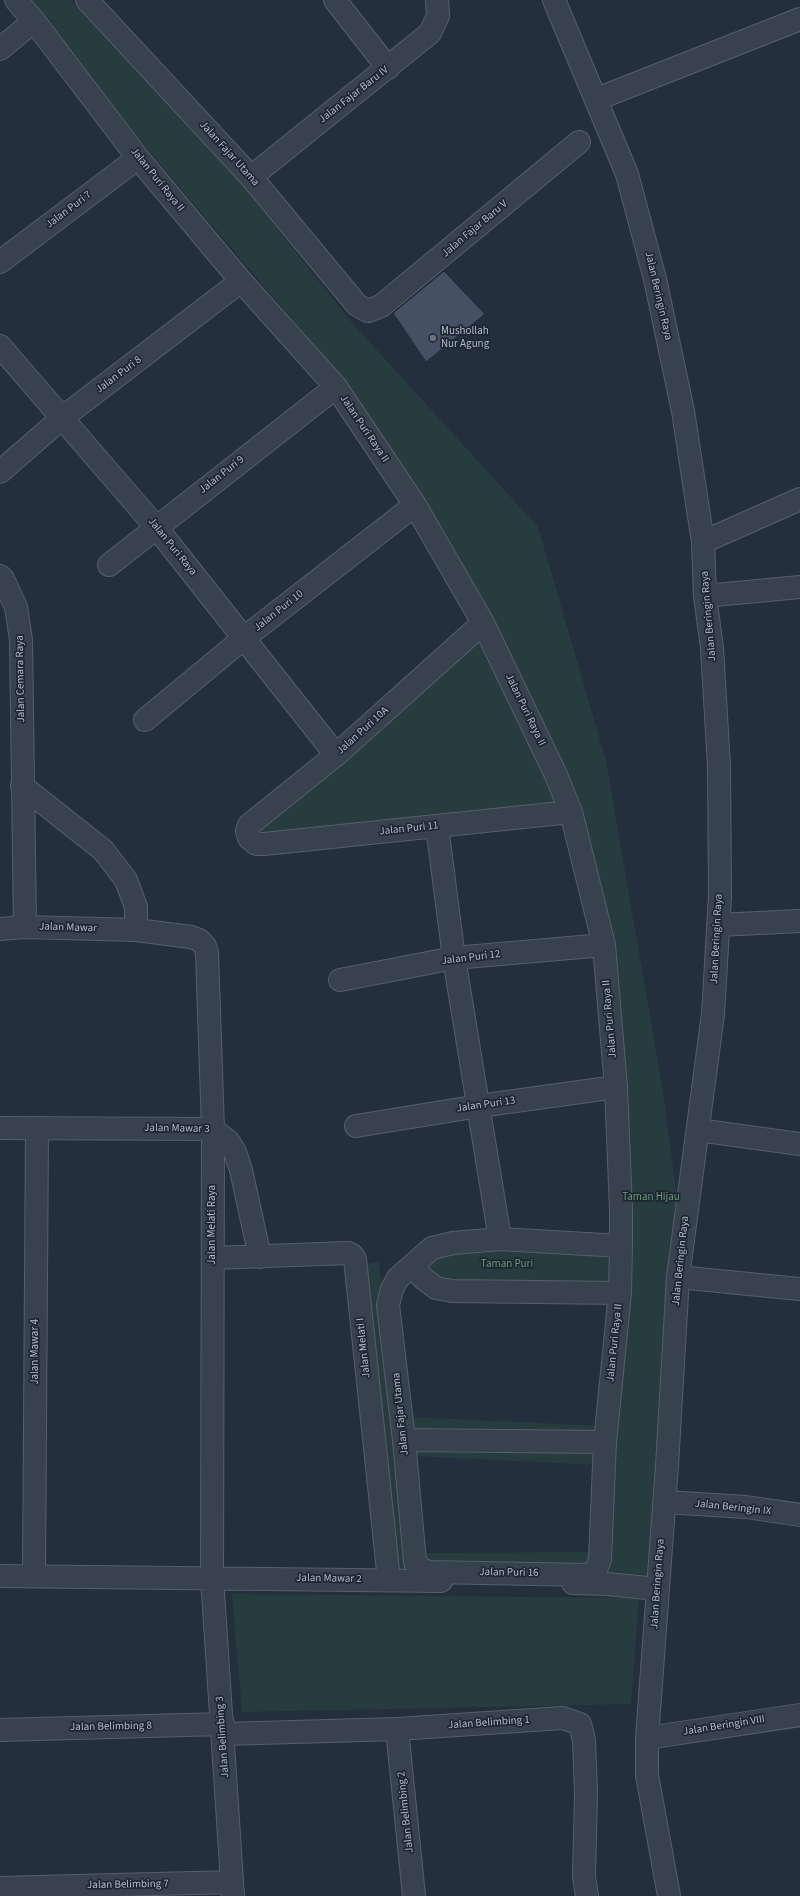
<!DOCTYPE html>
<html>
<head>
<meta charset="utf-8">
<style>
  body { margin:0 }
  canvas { display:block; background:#242f3e }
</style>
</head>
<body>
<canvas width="800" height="1896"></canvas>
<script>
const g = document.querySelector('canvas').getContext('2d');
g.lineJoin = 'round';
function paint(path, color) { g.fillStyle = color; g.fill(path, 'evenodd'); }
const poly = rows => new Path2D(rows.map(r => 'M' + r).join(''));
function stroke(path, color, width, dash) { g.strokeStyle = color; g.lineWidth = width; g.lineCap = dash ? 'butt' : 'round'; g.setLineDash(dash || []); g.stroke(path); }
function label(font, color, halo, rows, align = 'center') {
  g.font = font + ' "Source Sans 3",sans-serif'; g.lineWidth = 3.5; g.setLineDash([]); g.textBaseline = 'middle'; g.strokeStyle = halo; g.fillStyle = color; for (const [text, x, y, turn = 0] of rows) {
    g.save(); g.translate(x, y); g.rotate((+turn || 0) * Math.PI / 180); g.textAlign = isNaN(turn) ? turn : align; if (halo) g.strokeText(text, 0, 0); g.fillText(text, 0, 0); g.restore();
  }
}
const green = poly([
  [27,0,70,0,242,185,353,324,538,527,606,761,664,1098,677,1199,666,1287,652,1580,606,1578,619,1039,618,977,579,807,343,379,150,152],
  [480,635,562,804,259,839,255,827],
  [454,1246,618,1249,618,1289,438,1286,416,1266],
  [379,1262,411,1571,394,1573,363,1265],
  [409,1417,601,1426,599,1465,412,1456],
  [594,1552,591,1571,425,1568,419,1553],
  [232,1594,639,1598,631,1704,242,1712]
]);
const building = poly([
  [444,271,485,314,426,362,393,313,444,271]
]);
const street = poly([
  [16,0,34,21,138,158,241,281,336,387,415,505,483,623,556,775,571,812,604,945,616,1087,621,1210,621,1246,620,1293,605,1442,600,1559,596,1570,588,1575,429,1572,421,1569,415,1562,404,1440,388,1305,392,1289,398,1278,432,1248,453,1243,500,1239,621,1246],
  [87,0,251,177,357,305,368,311,381,306,579,142],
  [335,0,388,68],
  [554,0,627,174,655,279,683,411,703,542,705,596,712,648,719,766,720,896,713,1014,678,1277,667,1466,647,1738,647,1775,669,1896],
  [0,49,34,21],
  [597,99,800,19],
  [251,177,430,33,438,16,437,0],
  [0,262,138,158],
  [0,346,156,527,336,755],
  [0,472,62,418,241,281],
  [703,542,800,499],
  [109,565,336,387],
  [0,576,3,579,16,607,21,640,25,927],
  [705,596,800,587],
  [483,623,336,755,249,825,247,831,249,838,256,844,264,844,571,812],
  [145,720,244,638,415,505],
  [22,786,103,850,126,880,136,907,136,930],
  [437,826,454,958,500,1239],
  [718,925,800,921],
  [0,929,25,927,136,930,191,937,199,940,205,946,207,953,213,1129,212,1578,233,1896],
  [340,980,454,958,604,945],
  [356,1126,479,1106,616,1087],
  [0,1128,213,1129,228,1141,235,1152,241,1170,260,1257],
  [698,1130,800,1144],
  [213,1258,348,1253,352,1255,355,1259,389,1580],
  [412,1266,424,1279,436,1288,452,1291,620,1293],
  [678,1277,800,1289],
  [404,1440,605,1442],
  [665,1502,746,1507,800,1515],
  [0,1576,441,1581],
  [34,1576,37,1128],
  [573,1583,606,1584,658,1589],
  [397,1729,414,1896],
  [0,1730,223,1724],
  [224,1734,397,1729,563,1718,580,1724,584,1740,586,1793,584,1876,587,1896],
  [647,1738,800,1715],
  [0,1888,232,1882]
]);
const markers = [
  [433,338,4,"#6b7280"]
];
const streetNames = [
  ["Jalan Fajar Baru IV",354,95,-38],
  ["Jalan Fajar Utama",229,154,48],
  ["Jalan Puri Raya II",157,180,51],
  ["Jalan Puri 7",69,210,-37],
  ["Jalan Fajar Baru V",475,229,-40],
  ["Jalan Beringin Raya",658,296,77],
  ["Jalan Puri 8",119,375,-37],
  ["Jalan Puri Raya II",364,429,56],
  ["Jalan Puri 9",222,475,-38],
  ["Jalan Puri Raya",172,547,51],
  ["Jalan Puri 10",279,611,-38],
  ["Jalan Beringin Raya",709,616,-95],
  ["Jalan Cemara Raya",21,679,-91],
  ["Jalan Puri Raya II",525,710,64],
  ["Jalan Puri 10A",363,731,-42],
  ["Jalan Puri 11",409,829,-6],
  ["Jalan Mawar",68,928,2],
  ["Jalan Beringin Raya",717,939,-87],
  ["Jalan Puri 12",471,958,-7],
  ["Jalan Puri Raya II",610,1019,-95],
  ["Jalan Puri 13",486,1105,-8],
  ["Jalan Mawar 3",177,1129,1],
  ["Jalan Melati Raya",213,1225,-90],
  ["Jalan Beringin Raya",681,1261,-84],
  ["Jalan Puri Raya II",615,1343,-84],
  ["Jalan Melati I",364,1348,-96],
  ["Jalan Mawar 4",36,1352,-90],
  ["Jalan Fajar Utama",401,1414,-96],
  ["Jalan Beringin IX",733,1508,6],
  ["Jalan Puri 16",509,1573,1],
  ["Jalan Mawar 2",329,1579,1],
  ["Jalan Beringin Raya",658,1584,-86],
  ["Jalan Belimbing 1",489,1723,-4],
  ["Jalan Beringin VIII",724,1726,-9],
  ["Jalan Belimbing 8",111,1727,-1],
  ["Jalan Belimbing 3",223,1737,-94],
  ["Jalan Belimbing 2",406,1812,-96],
  ["Jalan Belimbing 7",128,1885,-1]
];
const poiNames = [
  ["Mushollah",441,332],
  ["Nur Agung",441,345]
];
const parkNames = [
  ["Taman Hijau",651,1198],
  ["Taman Puri",507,1265]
];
paint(green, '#263c3f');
paint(building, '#455162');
stroke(building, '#1f2835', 1);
stroke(street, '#565f6c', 24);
stroke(street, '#38414e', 22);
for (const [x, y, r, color] of markers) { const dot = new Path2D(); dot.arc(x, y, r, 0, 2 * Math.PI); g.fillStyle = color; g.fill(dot); stroke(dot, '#1d2633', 1.5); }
label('11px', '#b4bcc9', '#1d2633', streetNames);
label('11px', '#b4bcc9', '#1d2633', poiNames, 'left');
label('11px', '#6b9a76', '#1d2633', parkNames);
</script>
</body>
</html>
